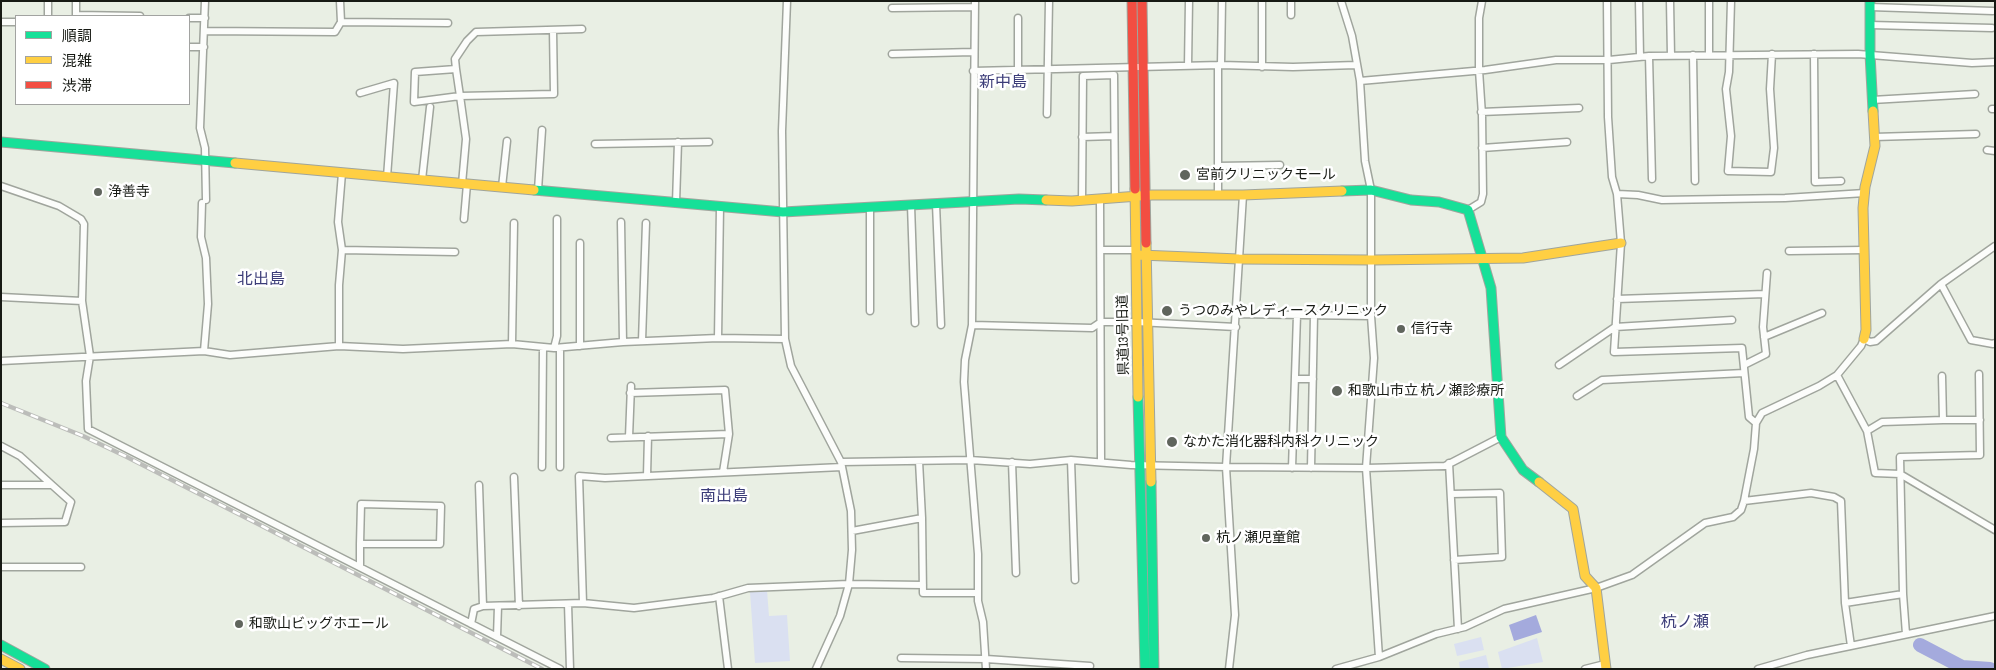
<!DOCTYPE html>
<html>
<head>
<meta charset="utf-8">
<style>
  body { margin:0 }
  #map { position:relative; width:1996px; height:670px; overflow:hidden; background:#e9efe4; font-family:"Sofia Sans Condensed","Noto Sans JP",sans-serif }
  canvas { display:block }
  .frame { position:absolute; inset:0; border:2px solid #171a14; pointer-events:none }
  .legend { position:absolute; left:15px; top:15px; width:175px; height:90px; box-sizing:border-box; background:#fff; border:1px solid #a2a3a1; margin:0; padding:6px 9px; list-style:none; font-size:15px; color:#171a14 }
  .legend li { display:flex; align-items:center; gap:10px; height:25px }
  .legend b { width:25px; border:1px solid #a2a3a1 }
</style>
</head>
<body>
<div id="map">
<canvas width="1996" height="670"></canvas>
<div class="frame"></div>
<ul class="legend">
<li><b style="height:6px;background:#16e098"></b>順調</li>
<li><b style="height:6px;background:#ffcf43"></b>混雑</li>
<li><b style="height:6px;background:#f24e42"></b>渋滞</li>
</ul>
</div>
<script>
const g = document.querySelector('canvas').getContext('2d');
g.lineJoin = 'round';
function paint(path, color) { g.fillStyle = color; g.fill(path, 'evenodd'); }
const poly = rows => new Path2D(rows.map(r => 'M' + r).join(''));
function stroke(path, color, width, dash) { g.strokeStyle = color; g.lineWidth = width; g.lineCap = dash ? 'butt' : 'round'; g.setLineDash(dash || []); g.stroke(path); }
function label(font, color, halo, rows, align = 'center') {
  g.font = font + ' "Sofia Sans Condensed","Noto Sans JP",sans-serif'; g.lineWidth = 5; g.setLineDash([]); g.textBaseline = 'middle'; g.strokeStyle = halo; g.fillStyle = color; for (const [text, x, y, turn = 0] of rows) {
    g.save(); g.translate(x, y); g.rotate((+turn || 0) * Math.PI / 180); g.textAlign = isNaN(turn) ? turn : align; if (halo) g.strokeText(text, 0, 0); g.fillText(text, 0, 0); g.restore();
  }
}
const green = poly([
  [767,590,769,616,787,615,790,661,755,663,750,592],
  [1481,637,1484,650,1457,656,1454,644],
  [1537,638,1543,662,1502,669,1498,652],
  [1486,655,1489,668,1460,669,1459,662]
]);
const water = poly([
  [1536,615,1542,632,1514,641,1509,625]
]);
const river = poly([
  [1920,645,1962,667,1990,669]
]);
const street = poly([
  [76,1,76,15,140,16],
  [205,1,200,128,205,148,206,200],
  [340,1,341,22,448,23],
  [787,1,782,131,785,339,791,366,841,462,851,511,852,550,849,584,840,616,816,669],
  [975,1,972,325,965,360,964,382,978,554,978,601,983,622,986,669],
  [1291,1,1291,15],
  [1341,1,1352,36,1360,81,1365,161,1371,190,1371,316,1374,358,1366,468,1379,657],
  [1607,1,1608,117,1612,177,1617,194,1621,243,1614,352,1742,348,1749,417,1756,423],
  [1639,1,1640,57],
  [1670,1,1671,56],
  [1709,1,1709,55],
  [1731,1,1729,72,1726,89,1731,136,1728,171,1771,172,1774,148,1770,89,1772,54],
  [1870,7,1993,11],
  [892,8,974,7],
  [48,16,48,1],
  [189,18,205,18],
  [1,22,16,22],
  [1870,25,1992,28],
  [204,31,335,32,341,22],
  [189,47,204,47],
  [892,54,973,52],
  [1814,54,1815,182,1841,181],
  [1693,55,1695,181],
  [1649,56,1652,179],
  [1218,65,1218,195],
  [1221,65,1222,1],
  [1188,66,1189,1],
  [1262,67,1262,1],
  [456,69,415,72,414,102,460,96,456,69,455,59,467,41,476,32,582,29],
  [1018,70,1018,18],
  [973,71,1221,65,1293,67,1356,65],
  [1360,81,1485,70,1556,60,1609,60,1649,56,1858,54,1972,63,1995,62],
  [360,93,394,83,387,177],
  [1872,100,1975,94],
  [1992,109,1995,109],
  [1481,112,1579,108],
  [1047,114,1049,1],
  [1082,137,1114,136],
  [1874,137,1976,134],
  [595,144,709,142],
  [1482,148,1567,142],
  [1987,150,1995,151],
  [1218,166,1280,165],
  [422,180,430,107],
  [462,184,466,139,460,96,554,94,553,30],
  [1,186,59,206,81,219,84,224,82,301,90,356,86,381,88,429,560,669],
  [502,187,507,141],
  [538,190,542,130],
  [1617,194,1638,195,1662,200,1785,198,1865,193],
  [1100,199,1101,462],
  [1082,200,1083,76,1114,75,1115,197],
  [202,203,201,237,206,258,208,304,204,351],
  [676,203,678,142],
  [936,204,941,325],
  [911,205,915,323],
  [720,207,718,338,785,339],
  [870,208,870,311],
  [1468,210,1481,202,1483,194,1482,115,1479,70,1479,18,1482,1],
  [464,219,467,184],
  [621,222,623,342],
  [342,250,455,252],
  [1101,250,1136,250],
  [1789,251,1864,250],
  [1941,284,1971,340,1993,344,1995,343],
  [1,297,82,301],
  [1617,299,1765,294],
  [1236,314,1371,316],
  [972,325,1092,328,1101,322,1137,322,1236,327],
  [1764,337,1822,313],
  [642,341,646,223],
  [512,344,514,223],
  [339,346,339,285,342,250,338,222,342,173],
  [580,346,580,243],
  [554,348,557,336,557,219],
  [560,348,560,467],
  [1,361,204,351,230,355,339,346,403,349,512,344,554,348,623,342,718,338],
  [1559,365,1615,327,1732,320],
  [1744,365,1766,354,1763,327,1767,273],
  [1837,375,1867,431,1875,473,1900,474,1995,530],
  [1942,376,1943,420,1980,420],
  [1295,379,1313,379],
  [630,393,725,390,729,434,723,472],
  [1577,396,1602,380,1744,373],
  [1867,431,1882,422,1943,420],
  [629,437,631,386],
  [611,438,729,434],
  [1,446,20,456,52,485,1,485],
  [1071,460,1075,580],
  [841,462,970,460,1030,464,1071,460,1131,465,1226,467,1366,468,1445,466,1501,437],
  [1012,462,1016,573],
  [1449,463,1458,629],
  [542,467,543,347],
  [1292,468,1297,315],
  [1311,468,1314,315],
  [647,476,648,436],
  [514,477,519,606],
  [1451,494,1500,493,1502,557,1454,560],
  [1744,501,1811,493,1834,497,1841,501,1845,603],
  [922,518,923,593,978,593],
  [1,523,65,522,71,502,52,485],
  [852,531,922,518,919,461],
  [1,567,81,567],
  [360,567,360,544,361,504,441,506,440,544,360,544],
  [1903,594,1900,457,1980,455,1979,374],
  [719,596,728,669],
  [583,603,579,476,605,478,842,467],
  [568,604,570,669],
  [483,606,583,603,634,608,713,598,748,588,849,584,923,585],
  [471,624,474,609,483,606,479,485],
  [497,637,498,606],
  [1851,646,1845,603,1903,594,1906,634],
  [901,658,986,659,1090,666],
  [1229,669,1235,615,1226,467,1243,195],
  [1336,669,1379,657,1436,634,1465,627,1504,609,1596,588,1632,575,1705,523,1733,517,1741,510,1744,501,1754,449,1756,423,1762,413,1819,386,1837,375,1861,346,1864,339,1870,342,1876,341,1941,284,1995,246],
  [1585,669,1605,664],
  [1758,669,1807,655,1995,616]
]);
const fast = poly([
  [1870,1,1870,54,1873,111],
  [1,142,235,163],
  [534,190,783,212,1019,199,1046,200],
  [1342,191,1371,190,1411,200,1439,202,1468,210,1491,288,1501,437,1523,470,1539,482],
  [1138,397,1145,669],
  [1151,482,1154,669],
  [1,645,45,669]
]);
const slow = poly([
  [235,163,534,190],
  [1135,189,1138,397],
  [1046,200,1072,201,1152,195,1243,195,1342,191],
  [1146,243,1151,482],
  [1140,255,1239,259,1372,260,1523,258,1621,243],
  [1864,339,1866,330,1863,208,1865,187,1875,146,1873,111],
  [1539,482,1573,509,1585,576,1596,588,1606,669],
  [1,659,20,669]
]);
const jam = poly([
  [1132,1,1135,189],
  [1142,1,1146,243]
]);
const rail = poly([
  [1,403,83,436,125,456,542,669]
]);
const markers = [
  [1185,175,6,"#60655d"],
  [98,192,5,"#60655d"],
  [1167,311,6,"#60655d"],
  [1401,329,5,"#60655d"],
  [1337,391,6,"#60655d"],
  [1172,442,6,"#60655d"],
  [1206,538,5,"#60655d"],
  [239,624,5,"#60655d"]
];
const poiNames = [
  ["宮前クリニックモール",1196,175],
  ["浄善寺",108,192],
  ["うつのみやレディースクリニック",1178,311],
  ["信行寺",1411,329],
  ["和歌山市立 杭ノ瀬診療所",1348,391],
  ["なかた消化器科内科クリニック",1183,442],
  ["杭ノ瀬児童館",1216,538],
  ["和歌山ビッグホエール",249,624]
];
const streetNames = [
  ["県道13号旧道",1124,335,-91]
];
const quarterNames = [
  ["新中島",1003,83],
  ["北出島",261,280],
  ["南出島",724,497],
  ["杭ノ瀬",1685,623]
];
paint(green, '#dae0f1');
paint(water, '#a4aadd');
stroke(river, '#a4aadd', 14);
stroke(street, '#a0a59d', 9);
stroke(fast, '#a0a59d', 11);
stroke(slow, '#a0a59d', 11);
stroke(jam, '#a0a59d', 11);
stroke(street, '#fcfdfb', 6);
stroke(fast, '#16e098', 9);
stroke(slow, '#ffcf43', 9);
stroke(jam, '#f24e42', 9);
stroke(rail, '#bcbdba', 4.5);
stroke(rail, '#fff', 2.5, [8]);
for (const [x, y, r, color] of markers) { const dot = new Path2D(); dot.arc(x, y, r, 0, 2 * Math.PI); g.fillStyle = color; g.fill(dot); stroke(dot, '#fff', 2); }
label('14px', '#171a14', '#fff', poiNames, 'left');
label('14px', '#171a14', '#fff', streetNames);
label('16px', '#3b3c78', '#fff', quarterNames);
</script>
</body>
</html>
